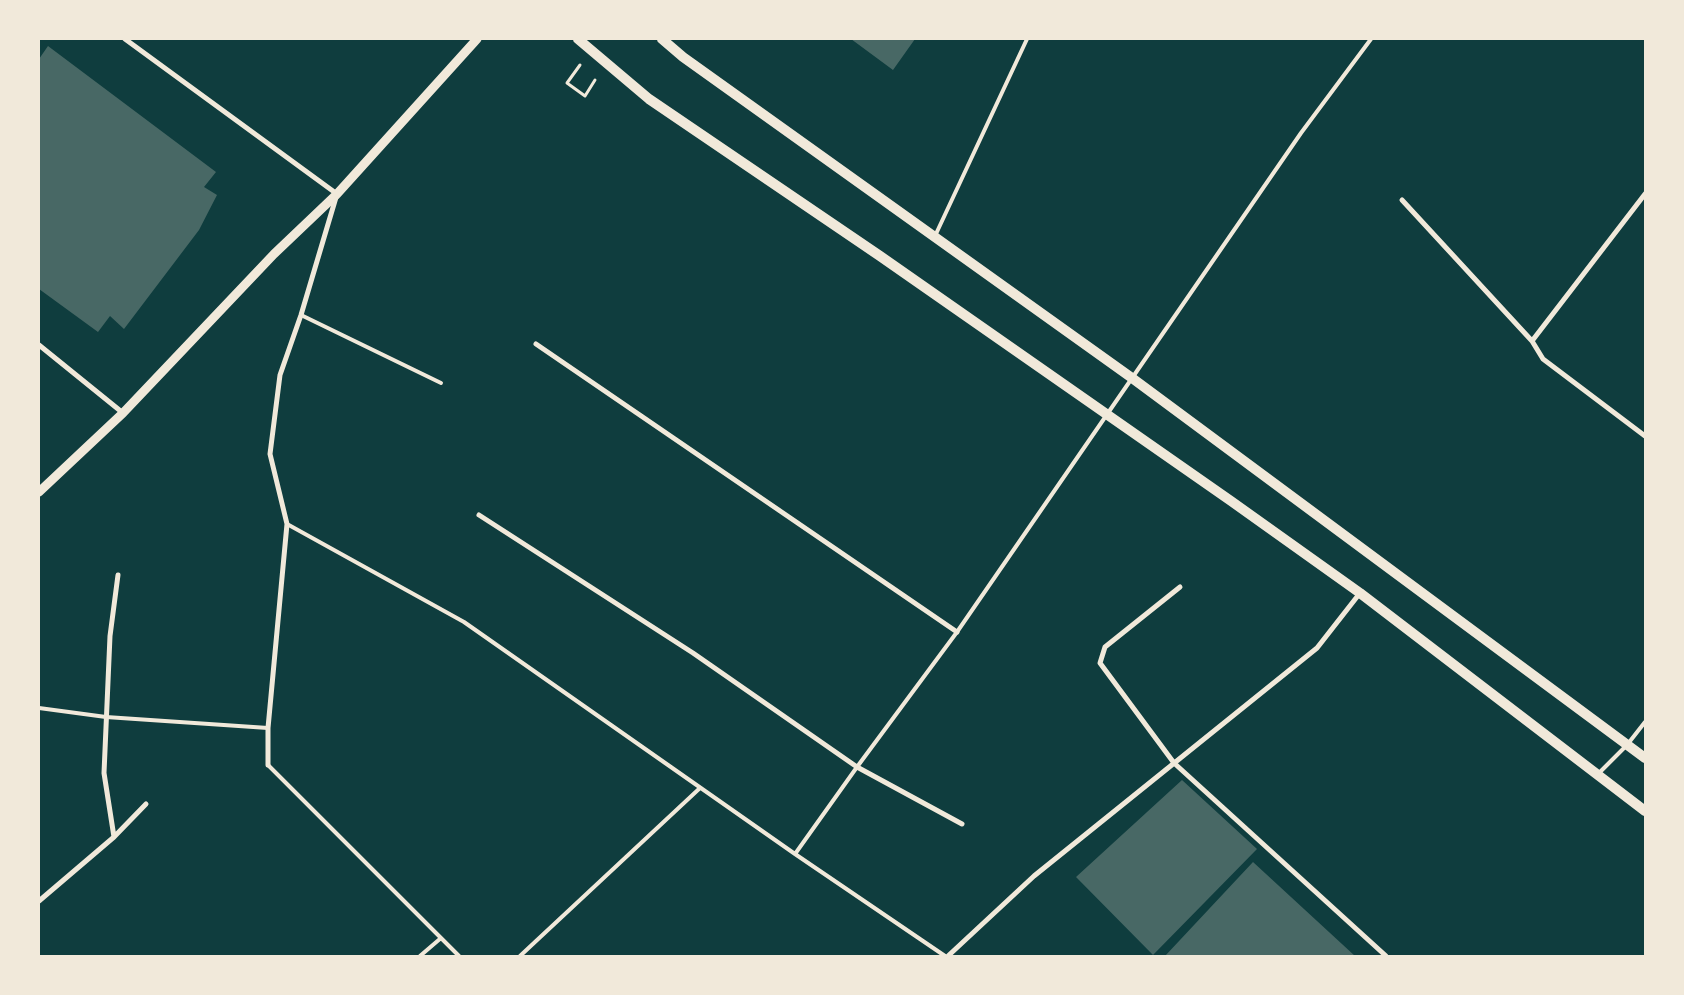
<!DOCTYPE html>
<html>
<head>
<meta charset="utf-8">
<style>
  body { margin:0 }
  #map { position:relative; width:1684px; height:995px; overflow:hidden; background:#0f3d3e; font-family:Barlow,sans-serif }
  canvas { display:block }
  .frame { position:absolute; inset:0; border:40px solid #f1e9da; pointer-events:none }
</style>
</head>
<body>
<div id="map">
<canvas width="1684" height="995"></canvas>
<div class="frame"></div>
</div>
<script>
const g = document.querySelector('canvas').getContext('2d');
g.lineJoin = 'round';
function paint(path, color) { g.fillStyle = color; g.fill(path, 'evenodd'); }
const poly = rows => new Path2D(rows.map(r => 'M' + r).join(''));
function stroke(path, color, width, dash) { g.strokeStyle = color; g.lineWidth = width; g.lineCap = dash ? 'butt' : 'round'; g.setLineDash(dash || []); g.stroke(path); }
const building = poly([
  [851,39,915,39,893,70],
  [48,46,216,172,204,187,217,195,199,230,124,329,110,316,98,332,39,289,39,59],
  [1182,780,1257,849,1153,955,1076,877],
  [1253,862,1355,956,1165,956]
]);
const path = poly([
  [580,65,567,83,585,96,595,80]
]);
const service = poly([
  [935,236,1027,39],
  [301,315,441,383],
  [287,524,464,622,795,854,945,956],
  [39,708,106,717,268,728],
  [268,765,459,956],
  [1598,774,1627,745,1645,722],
  [795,854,857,767,957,632,1301,133,1371,39],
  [420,956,441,938],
  [520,956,700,788]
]);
const minor = poly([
  [125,39,337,194,301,315,280,375,270,454,287,524,268,728,268,765],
  [1402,200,1532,341,1543,359,1645,436],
  [1532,341,1645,194],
  [536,344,957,632],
  [39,345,123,413],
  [479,515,693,653,857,767,962,824],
  [1180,587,1105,647,1100,663,1174,763,1386,956],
  [114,837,104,773,110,636,118,575],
  [39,901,114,837,146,804],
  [948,956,1034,876,1317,648,1360,593]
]);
const tertiary = poly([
  [39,492,123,413,274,254,337,194,477,39]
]);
const secondary = poly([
  [578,39,649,99,880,256,1231,501,1360,593,1645,811],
  [662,39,683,57,1132,378,1645,758]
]);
paint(building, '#486865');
stroke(path, '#f1e9da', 3);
stroke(service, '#f1e9da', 4);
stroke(minor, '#f1e9da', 5);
stroke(tertiary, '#f1e9da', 9);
stroke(secondary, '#f1e9da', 10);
</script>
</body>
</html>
